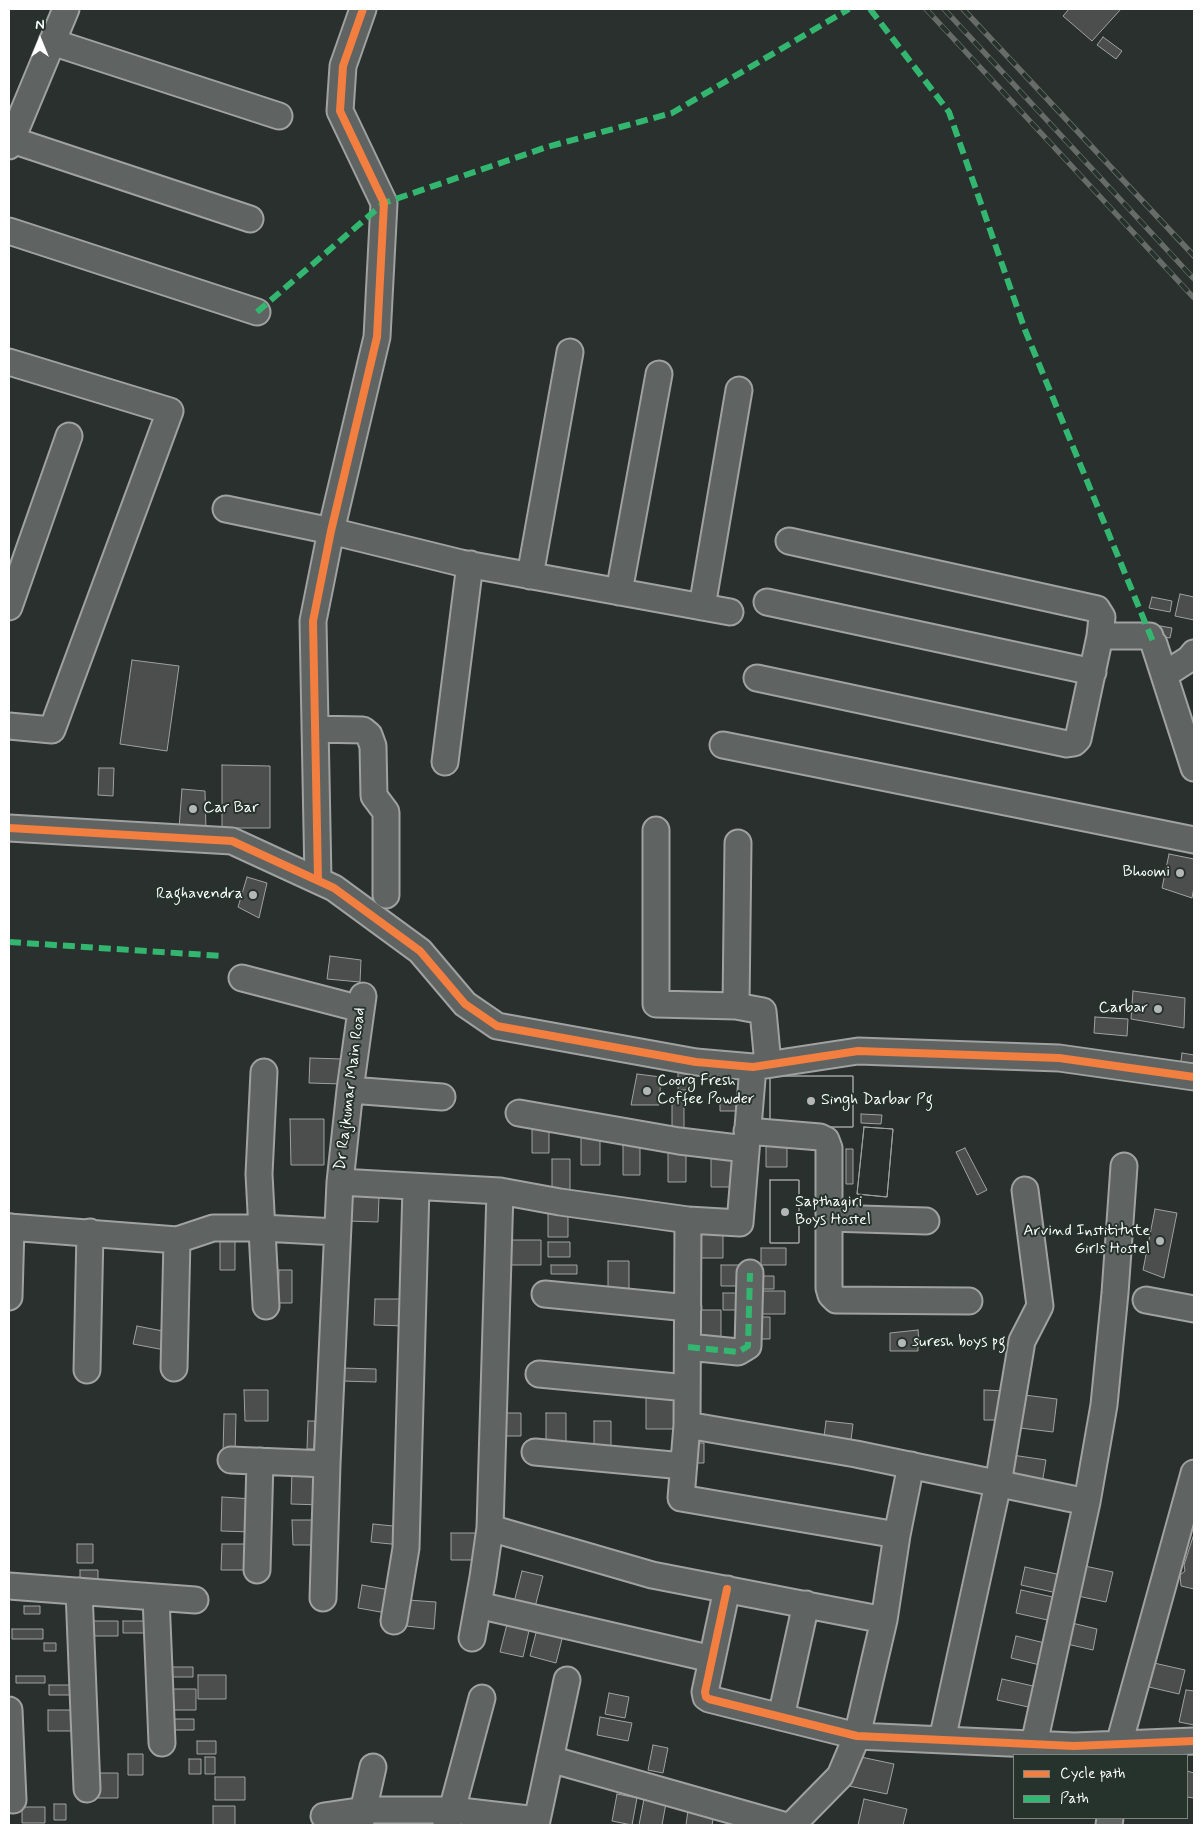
<!DOCTYPE html>
<html>
<head>
<meta charset="utf-8">
<style>
  body { margin:0 }
  #map { position:relative; width:1203px; height:1834px; overflow:hidden; background:#29302d; font-family:Mynerve,sans-serif }
  canvas { display:block }
  .frame { position:absolute; inset:0; border:10px solid #fff; pointer-events:none }
  .legend { position:absolute; left:1013px; top:1754px; width:175px; height:65px; box-sizing:border-box; background:#26332d; border:1px solid #7d8581; margin:0; padding:6px 9px; list-style:none; font-size:15px; color:#fff }
  .legend li { display:flex; align-items:center; gap:10px; height:25px }
  .legend b { width:25px; border:1px solid #7d8581 }
  .north { position:absolute; left:15px; top:15px; width:50px; height:50px; -webkit-text-stroke:4px #26332d; paint-order:stroke; rotate:0deg; font-size:14px; font-weight:700; line-height:20px; text-align:center; color:#fff }
  .north::after { content:''; display:block; margin:auto; width:18px; height:22px; background:#fff; clip-path:polygon(50% 0,100% 100%,50% 72%,0 100%) }
</style>
</head>
<body>
<div id="map">
<canvas width="1203" height="1834"></canvas>
<div class="frame"></div>
<ul class="legend">
<li><b style="height:6px;background:#f27e40"></b>Cycle path</li>
<li><b style="height:6px;background:#33b770"></b>Path</li>
</ul>
<div class="north">N</div>
</div>
<script>
const g = document.querySelector('canvas').getContext('2d');
g.lineJoin = 'round';
function paint(path, color) { g.fillStyle = color; g.fill(path, 'evenodd'); }
const poly = rows => new Path2D(rows.map(r => 'M' + r).join(''));
function stroke(path, color, width, dash) { g.strokeStyle = color; g.lineWidth = width; g.lineCap = dash ? 'butt' : 'round'; g.setLineDash(dash || []); g.stroke(path); }
function label(font, color, halo, rows, align = 'center') {
  g.font = font + ' Mynerve,sans-serif'; g.lineWidth = 4; g.setLineDash([]); g.textBaseline = 'middle'; g.strokeStyle = halo; g.fillStyle = color; for (const [text, x, y, turn = 0] of rows) {
    g.save(); g.translate(x, y); g.rotate((+turn || 0) * Math.PI / 180); g.textAlign = isNaN(turn) ? turn : align; if (halo) g.strokeText(text, 0, 0); g.fillText(text, 0, 0); g.restore();
  }
}
const building = poly([
  [1069,9,1121,9,1092,41,1063,16,1069,9],
  [1103,37,1122,51,1116,59,1097,45,1103,37],
  [1180,594,1194,597,1194,620,1175,616,1180,594],
  [1152,597,1172,601,1170,612,1149,608,1152,597],
  [1160,626,1172,628,1170,638,1158,636,1160,626],
  [132,660,179,666,167,751,120,744,132,660],
  [222,765,270,766,270,828,222,828,222,765],
  [99,768,114,768,113,796,98,795,99,768],
  [182,789,205,791,206,832,179,828,182,789],
  [1169,854,1194,859,1194,887,1192,898,1162,888,1169,854],
  [247,877,267,883,259,918,238,907,247,877],
  [330,956,361,960,360,982,327,979,330,956],
  [1133,991,1185,998,1184,1028,1131,1019,1133,991],
  [1095,1017,1128,1019,1127,1036,1094,1033,1095,1017],
  [1182,1053,1194,1055,1194,1072,1180,1069,1182,1053],
  [310,1058,343,1059,343,1084,309,1083,310,1058],
  [678,1071,692,1071,692,1090,678,1090,678,1071],
  [637,1074,661,1077,659,1105,631,1105,637,1074],
  [770,1076,853,1076,853,1127,770,1127,770,1076],
  [770,1076,853,1076,853,1127,770,1127,770,1076],
  [720,1100,742,1100,742,1111,720,1111,720,1100],
  [672,1102,684,1102,684,1132,672,1132,672,1102],
  [861,1114,882,1115,881,1124,861,1123,861,1114],
  [290,1119,324,1119,324,1165,291,1165,290,1119],
  [532,1122,549,1122,549,1153,532,1153,532,1122],
  [864,1127,893,1129,887,1197,857,1194,864,1127],
  [864,1127,893,1129,887,1197,857,1194,864,1127],
  [581,1134,600,1134,600,1165,581,1165,581,1134],
  [623,1138,640,1138,640,1175,623,1175,623,1138],
  [766,1143,787,1143,787,1167,766,1167,766,1143],
  [668,1146,686,1146,686,1182,668,1182,668,1146],
  [965,1148,987,1190,977,1195,956,1152,965,1148],
  [846,1149,853,1149,853,1184,846,1184,846,1149],
  [711,1153,733,1153,733,1187,711,1187,711,1153],
  [552,1159,570,1159,570,1190,552,1190,552,1159],
  [770,1180,799,1180,799,1243,770,1243,770,1180],
  [770,1180,799,1180,799,1243,770,1243,770,1180],
  [348,1196,379,1197,378,1222,348,1221,348,1196],
  [1155,1209,1177,1213,1164,1278,1143,1270,1155,1209],
  [548,1210,568,1210,568,1237,548,1237,548,1210],
  [700,1232,723,1232,723,1258,700,1258,700,1232],
  [220,1237,235,1237,235,1270,220,1270,220,1237],
  [510,1240,541,1240,541,1265,510,1265,510,1240],
  [548,1242,570,1242,570,1257,548,1257,548,1242],
  [761,1248,786,1248,786,1265,761,1265,761,1248],
  [608,1261,629,1261,629,1292,608,1292,608,1261],
  [551,1265,577,1265,577,1274,551,1274,551,1265],
  [721,1265,746,1265,746,1286,721,1286,721,1265],
  [279,1270,292,1270,292,1303,278,1303,279,1270],
  [756,1276,774,1276,774,1289,756,1289,756,1276],
  [758,1291,785,1291,785,1314,758,1314,758,1291],
  [723,1293,745,1293,745,1310,723,1310,723,1293],
  [375,1299,406,1299,405,1326,374,1325,375,1299],
  [699,1310,721,1310,721,1344,699,1344,699,1310],
  [759,1317,770,1317,770,1339,759,1339,759,1317],
  [137,1326,173,1333,170,1351,133,1344,137,1326],
  [918,1330,919,1340,914,1340,914,1345,918,1346,918,1351,890,1351,890,1333,918,1330],
  [343,1368,376,1369,376,1382,342,1381,343,1368],
  [244,1390,268,1390,268,1421,245,1421,244,1390],
  [984,1390,1007,1391,1006,1420,984,1420,984,1390],
  [1024,1395,1057,1399,1053,1432,1020,1428,1024,1395],
  [646,1397,676,1397,676,1429,646,1429,646,1397],
  [504,1413,521,1413,521,1436,504,1436,504,1413],
  [546,1413,566,1413,566,1447,546,1447,546,1413],
  [224,1414,236,1414,235,1454,223,1454,224,1414],
  [308,1421,315,1421,314,1449,307,1449,308,1421],
  [594,1421,611,1421,611,1455,594,1455,594,1421],
  [826,1421,853,1424,851,1440,824,1437,826,1421],
  [693,1443,704,1443,704,1463,693,1463,693,1443],
  [1012,1455,1046,1460,1042,1484,1008,1478,1012,1455],
  [292,1470,323,1471,322,1505,291,1504,292,1470],
  [222,1497,253,1499,251,1532,221,1531,222,1497],
  [292,1520,318,1520,318,1545,293,1545,292,1520],
  [373,1524,403,1527,401,1545,371,1542,373,1524],
  [451,1533,484,1533,484,1560,451,1560,451,1533],
  [1193,1537,1194,1537,1194,1589,1181,1586,1180,1575,1185,1571,1184,1565,1193,1537],
  [77,1544,93,1544,93,1563,77,1563,77,1544],
  [222,1544,247,1544,246,1570,221,1570,222,1544],
  [1080,1565,1113,1572,1106,1602,1073,1595,1080,1565],
  [1025,1567,1061,1575,1057,1593,1021,1585,1025,1567],
  [80,1570,98,1570,98,1585,80,1585,80,1570],
  [522,1571,543,1576,535,1607,514,1602,522,1571],
  [362,1585,390,1590,386,1613,358,1608,362,1585],
  [1021,1590,1057,1598,1052,1621,1016,1613,1021,1590],
  [408,1600,436,1602,434,1629,406,1626,408,1600],
  [24,1606,40,1606,40,1614,24,1614,24,1606],
  [509,1616,531,1622,523,1657,500,1652,509,1616],
  [88,1621,118,1621,118,1636,88,1636,88,1621],
  [123,1621,148,1621,148,1633,123,1633,123,1621],
  [1072,1623,1097,1629,1093,1650,1067,1644,1072,1623],
  [12,1629,43,1629,43,1639,12,1639,12,1629],
  [537,1629,563,1635,556,1663,530,1656,537,1629],
  [1016,1636,1053,1645,1048,1667,1011,1658,1016,1636],
  [44,1643,56,1643,56,1651,44,1651,44,1643],
  [1154,1663,1185,1670,1179,1694,1149,1687,1154,1663],
  [169,1667,193,1667,193,1677,169,1677,169,1667],
  [198,1675,226,1675,226,1699,198,1699,198,1675],
  [16,1676,45,1676,45,1683,16,1683,16,1676],
  [1002,1679,1042,1688,1037,1709,997,1700,1002,1679],
  [49,1685,76,1685,76,1695,49,1695,49,1685],
  [168,1689,196,1689,196,1710,168,1710,168,1689],
  [1186,1690,1194,1691,1194,1725,1179,1722,1186,1690],
  [609,1693,629,1697,625,1718,605,1714,609,1693],
  [48,1710,80,1710,80,1731,48,1731,48,1710],
  [600,1717,632,1723,628,1741,597,1735,600,1717],
  [172,1719,194,1719,194,1730,172,1730,172,1719],
  [197,1741,216,1741,216,1754,197,1754,197,1741],
  [653,1745,668,1748,663,1773,648,1770,653,1745],
  [128,1754,143,1754,143,1775,128,1775,128,1754],
  [856,1756,894,1764,887,1794,849,1786,856,1756],
  [205,1757,215,1757,215,1774,205,1774,205,1757],
  [189,1759,201,1759,201,1774,189,1774,189,1759],
  [1187,1771,1194,1773,1194,1798,1187,1797,1187,1771],
  [97,1773,118,1773,118,1798,97,1798,97,1773],
  [215,1777,245,1777,245,1800,215,1800,215,1777],
  [617,1794,637,1798,632,1825,612,1821,617,1794],
  [644,1799,666,1803,662,1825,639,1825,644,1799],
  [864,1799,907,1809,903,1825,858,1825,864,1799],
  [54,1804,66,1804,66,1820,54,1820,54,1804],
  [213,1806,235,1806,235,1825,213,1825,213,1806],
  [22,1807,45,1807,45,1823,22,1823,22,1807],
  [688,1810,714,1814,712,1825,686,1825,688,1810],
  [385,1819,413,1820,413,1825,385,1825,385,1819]
]);
const minor = poly([
  [52,42,279,116],
  [9,139,250,219],
  [9,146,66,9],
  [9,231,257,312],
  [9,362,170,411,52,730,9,726],
  [226,509,331,531,461,563,730,612],
  [789,541,1097,609,1102,617,1100,636,1150,636],
  [530,576,570,352],
  [619,592,659,374],
  [767,602,1093,672],
  [9,607,69,436],
  [702,607,739,390],
  [1154,644,1194,768],
  [1164,675,1189,659,1194,653],
  [757,678,1067,744,1074,743,1078,739,1100,636],
  [315,729,363,730,369,735,373,746,374,796,386,812,386,895],
  [723,745,1194,840],
  [445,762,470,564],
  [9,828,232,841,334,888,420,951,465,1004,497,1026,696,1062,753,1067,858,1051,1059,1058,1194,1077],
  [656,830,656,1004,736,1006,763,1011,768,1064],
  [318,880,313,621,331,531,377,337,384,203,340,111,343,66,363,9],
  [242,978,361,1009],
  [736,1006,738,843],
  [264,1072,259,1174,266,1306],
  [350,1090,442,1097],
  [519,1113,679,1141,746,1149],
  [747,1131,820,1137,826,1140,829,1148,829,1288,831,1295,836,1300,969,1301],
  [340,1182,500,1191,560,1202,688,1220,740,1223,753,1067],
  [829,1218,926,1221],
  [688,1220,687,1425,681,1498,897,1535],
  [9,1227,177,1240,213,1228,262,1228,337,1232],
  [545,1294,688,1308],
  [9,1297,11,1227],
  [1146,1300,1194,1309],
  [688,1347,738,1352,748,1346,750,1273],
  [174,1368,177,1240],
  [87,1370,90,1232],
  [539,1374,687,1388],
  [687,1425,856,1454,1087,1502],
  [535,1452,683,1466],
  [231,1460,327,1464],
  [490,1528,652,1575,884,1620],
  [257,1570,260,1461],
  [9,1586,195,1600],
  [727,1589,705,1692,706,1697,709,1699,857,1736,1074,1746,1194,1741],
  [79,1591,87,1789],
  [156,1597,162,1743],
  [323,1598,327,1464,340,1182,350,1090,363,996],
  [478,1605,712,1659],
  [394,1621,406,1548,416,1187],
  [472,1638,483,1577,490,1528,500,1191],
  [9,1710,13,1800],
  [781,1717,806,1604],
  [942,1740,998,1484,1022,1341,1040,1306,1025,1190],
  [1034,1744,1087,1502,1104,1405,1115,1293,1124,1166],
  [1117,1755,1119,1744,1194,1473],
  [550,1759,783,1825],
  [324,1816,365,1810,452,1810,537,1820],
  [360,1825,373,1767],
  [446,1825,452,1810,482,1698],
  [536,1825,567,1680],
  [792,1825,840,1776,857,1736,884,1620,897,1535,911,1465],
  [1109,1825,1110,1818]
]);
const rail = poly([
  [926,9,1194,298],
  [944,9,1194,279],
  [963,9,1194,256]
]);
const quiet = poly([
  [870,9,949,112,1025,330,1154,644],
  [257,312,384,203,547,147,672,113,849,9],
  [9,942,222,956],
  [688,1347,738,1352,748,1346,750,1273]
]);
const cycleway = poly([
  [9,828,232,841,334,888,420,951,465,1004,497,1026,696,1062,753,1067,858,1051,1059,1058,1194,1077],
  [318,880,313,621,331,531,377,337,384,203,340,111,343,66,363,9],
  [727,1589,705,1692,706,1697,709,1699,857,1736,1074,1746,1194,1741]
]);
const markers = [
  [193,809,5,"#b4b7b6"],
  [1180,873,5,"#b4b7b6"],
  [253,895,5,"#b4b7b6"],
  [1158,1009,5,"#b4b7b6"],
  [647,1091,5,"#b4b7b6"],
  [811,1101,5,"#b4b7b6"],
  [785,1212,5,"#b4b7b6"],
  [1160,1241,5,"#b4b7b6"],
  [902,1343,5,"#b4b7b6"]
];
const poiNames = [
  ["Car Bar",203,809],
  ["Bhoomi",1170,873,"right"],
  ["Raghavendra",243,895,"right"],
  ["Carbar",1148,1009,"right"],
  ["Coorg Fresh",657,1082],
  ["Coffee Powder",657,1100],
  ["Singh Darbar Pg",821,1101],
  ["Sapthagiri",795,1203],
  ["Boys Hostel",795,1221],
  ["Arvind Instititute",1150,1232,"right"],
  ["Girls Hostel",1150,1250,"right"],
  ["suresh boys pg",912,1343]
];
const streetNames = [
  ["Dr Rajkumar Main Road",351,1089,-83]
];
paint(building, '#4c4e4d');
stroke(building, '#9fa2a0', 1);
stroke(minor, '#9fa2a0', 29);
stroke(minor, '#5f6362', 25);
stroke(rail, '#686c69', 5.5);
stroke(rail, '#26332d', 4, [11]);
stroke(quiet, '#33b770', 6, [12, 6]);
stroke(cycleway, '#f27e40', 8);
for (const [x, y, r, color] of markers) { const dot = new Path2D(); dot.arc(x, y, r, 0, 2 * Math.PI); g.fillStyle = color; g.fill(dot); stroke(dot, '#26332d', 2); }
label('16px', '#fff', '#26332d', poiNames, 'left');
label('16px', '#fff', '#26332d', streetNames);
</script>
</body>
</html>
